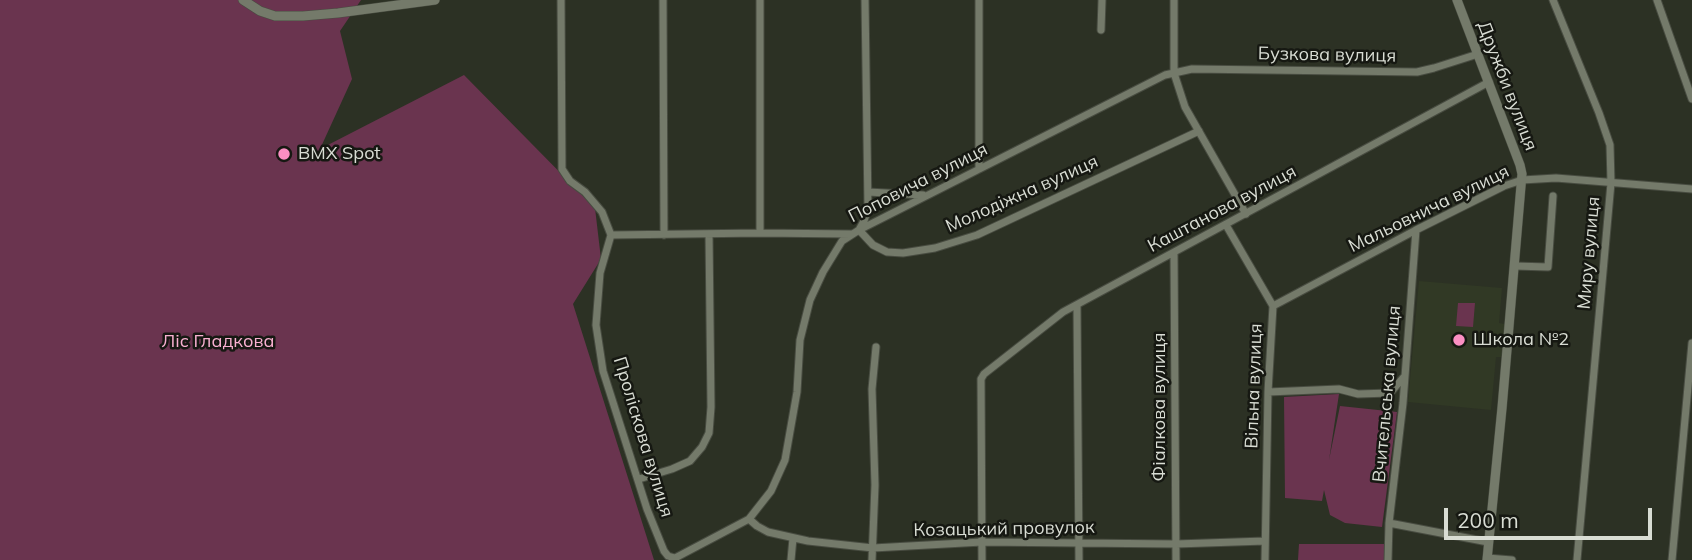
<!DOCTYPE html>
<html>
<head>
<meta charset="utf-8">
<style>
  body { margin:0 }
  #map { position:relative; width:1692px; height:560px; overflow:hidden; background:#2c3124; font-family:Mulish,sans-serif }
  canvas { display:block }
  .scale { position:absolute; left:1444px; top:508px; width:208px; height:32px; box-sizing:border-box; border:4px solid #d9ddd4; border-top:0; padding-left:9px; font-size:21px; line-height:24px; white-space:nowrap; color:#d9ddd4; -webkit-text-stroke:5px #161812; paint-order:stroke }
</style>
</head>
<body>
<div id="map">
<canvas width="1692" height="560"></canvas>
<div class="scale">200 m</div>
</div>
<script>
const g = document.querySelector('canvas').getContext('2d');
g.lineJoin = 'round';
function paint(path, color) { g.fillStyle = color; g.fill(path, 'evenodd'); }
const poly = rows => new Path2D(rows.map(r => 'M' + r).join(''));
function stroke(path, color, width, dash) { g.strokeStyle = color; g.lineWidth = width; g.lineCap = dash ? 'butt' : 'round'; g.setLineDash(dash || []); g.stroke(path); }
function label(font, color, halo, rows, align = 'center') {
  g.font = font + ' Mulish,sans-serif'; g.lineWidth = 5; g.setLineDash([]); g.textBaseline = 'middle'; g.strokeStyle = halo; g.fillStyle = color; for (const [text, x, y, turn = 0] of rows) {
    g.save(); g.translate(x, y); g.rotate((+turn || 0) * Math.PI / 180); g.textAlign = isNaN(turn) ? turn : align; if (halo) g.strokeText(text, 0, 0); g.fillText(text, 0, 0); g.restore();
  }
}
const built = poly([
  [1419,281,1502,288,1499,323,1505,324,1502,357,1496,357,1491,410,1408,402]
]);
const green = poly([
  [0,0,361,0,340,31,352,79,320,149,464,75,595,208,601,259,573,304,654,560,0,560],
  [1458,303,1475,303,1473,327,1456,326],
  [1339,394,1329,460,1340,406,1397,412,1382,527,1345,523,1330,515,1324,490,1322,501,1285,498,1284,397],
  [1299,544,1385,544,1384,560,1298,560]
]);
const minor = poly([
  [561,0,562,169,570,181,585,192,602,212,611,235,600,273,596,325,603,371,647,509,664,551,668,556,675,558,749,519,771,491,785,460,797,392,800,340,810,300,823,272,842,241,859,230,1165,75,1174,73,1174,0],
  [663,0,664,235],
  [760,0,760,233],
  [865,0,868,208,864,221,859,230,873,245,887,252,903,253,935,248,977,235,1199,131],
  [979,0,979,169],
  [1553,0,1599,113,1610,145,1611,183,1577,560],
  [1657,0,1692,99],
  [1101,30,1102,0],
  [868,192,923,195],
  [1246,214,1185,107,1174,73,1192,69,1417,72,1434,68,1478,54],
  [1226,225,1273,306,1268,392,1265,560],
  [611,235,760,233,851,234],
  [1174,253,1176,560],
  [1515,266,1548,267,1553,196],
  [1077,305,1079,560],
  [1273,306,1416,230,1504,186,1522,180,1556,178,1692,189],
  [1268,392,1339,389,1358,394,1390,393,1403,378],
  [639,479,672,469,690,461,702,447,709,433,711,407,709,234],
  [749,519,757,526,768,532,808,541,873,548,982,542,1176,544,1265,541],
  [1389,523,1488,542],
  [1487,558,1512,560],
  [791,560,793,538],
  [872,560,875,485,872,389,876,347],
  [982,560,981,379,984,374,1063,312,1489,82],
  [1388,560,1389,523,1403,403,1416,230],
  [1672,560,1692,343]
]);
const tertiary = poly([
  [243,0,260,11,275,16,303,16,338,13,435,0],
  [1457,0,1520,165,1522,174,1502,408,1487,560]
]);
const markers = [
  [284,154,7,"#fb8fc3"],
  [1459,340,7,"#fb8fc3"]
];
const streetNames = [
  ["Бузкова вулиця",1327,55,1],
  ["Дружби вулиця",1507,86,69],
  ["Поповича вулиця",918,183,-27],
  ["Молодіжна вулиця",1022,194,-24],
  ["Каштанова вулиця",1222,209,-28],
  ["Мальовнича вулиця",1429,209,-26],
  ["Миру вулиця",1589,253,-85],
  ["Вільна вулиця",1254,386,-88],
  ["Вчительська вулиця",1387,394,-85],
  ["Фіалкова вулиця",1160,407,-90],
  ["Проліскова вулиця",643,437,73],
  ["Козацький провулок",1004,529,-1]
];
const poiNames = [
  ["BMX Spot",298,154],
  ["Школа №2",1473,340]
];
const parkNames = [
  ["Ліс Гладкова",218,342]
];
paint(built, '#313925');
paint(green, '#6a344f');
stroke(minor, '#484c41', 9);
stroke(tertiary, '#484c41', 10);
stroke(minor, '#747a6a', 7);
stroke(tertiary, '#747a6a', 9);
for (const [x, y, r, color] of markers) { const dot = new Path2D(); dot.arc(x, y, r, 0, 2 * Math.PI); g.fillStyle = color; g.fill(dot); stroke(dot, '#161812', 2.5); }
label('18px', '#d9ddd4', '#161812', streetNames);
label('18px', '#d9ddd4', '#161812', poiNames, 'left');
label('18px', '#f9b0d1', '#161812', parkNames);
</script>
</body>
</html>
